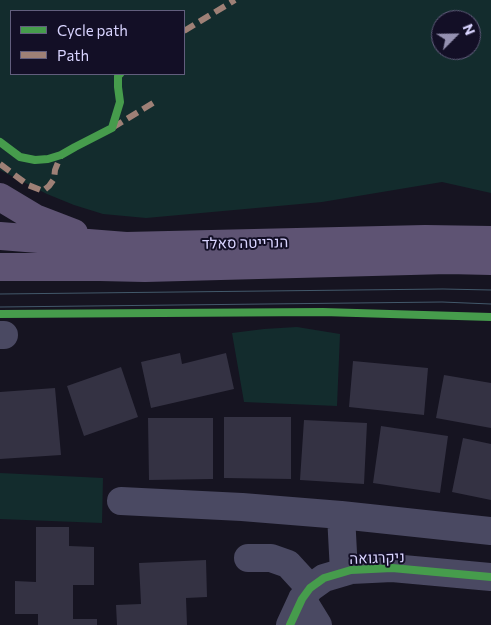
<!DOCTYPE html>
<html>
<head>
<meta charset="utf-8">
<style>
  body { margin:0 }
  #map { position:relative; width:491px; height:625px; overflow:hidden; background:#161421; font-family:Commissioner,sans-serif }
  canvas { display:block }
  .legend { position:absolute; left:10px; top:10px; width:175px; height:65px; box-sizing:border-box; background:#130f26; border:1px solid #625e7d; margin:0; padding:6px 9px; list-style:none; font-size:15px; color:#d9d4ff }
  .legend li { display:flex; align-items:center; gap:10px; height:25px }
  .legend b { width:25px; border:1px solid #625e7d }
  .north { position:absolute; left:431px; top:10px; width:50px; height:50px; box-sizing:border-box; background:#130f26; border:1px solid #625e7d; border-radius:50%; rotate:67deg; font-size:14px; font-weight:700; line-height:20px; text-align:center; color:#d9d4ff }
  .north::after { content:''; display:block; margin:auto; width:18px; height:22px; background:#9591b1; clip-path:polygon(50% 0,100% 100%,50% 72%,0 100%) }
</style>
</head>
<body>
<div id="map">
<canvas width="491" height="625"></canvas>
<ul class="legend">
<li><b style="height:6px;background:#469c4c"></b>Cycle path</li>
<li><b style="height:6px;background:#9e8076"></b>Path</li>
</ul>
<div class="north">N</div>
</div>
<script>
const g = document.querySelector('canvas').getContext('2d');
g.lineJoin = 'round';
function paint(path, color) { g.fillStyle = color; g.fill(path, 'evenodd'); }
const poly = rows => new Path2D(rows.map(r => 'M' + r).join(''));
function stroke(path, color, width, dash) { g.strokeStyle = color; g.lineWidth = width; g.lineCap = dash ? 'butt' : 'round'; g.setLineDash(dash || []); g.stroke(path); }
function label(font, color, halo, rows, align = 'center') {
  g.font = font + ' Commissioner,Heebo,sans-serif'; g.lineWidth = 4; g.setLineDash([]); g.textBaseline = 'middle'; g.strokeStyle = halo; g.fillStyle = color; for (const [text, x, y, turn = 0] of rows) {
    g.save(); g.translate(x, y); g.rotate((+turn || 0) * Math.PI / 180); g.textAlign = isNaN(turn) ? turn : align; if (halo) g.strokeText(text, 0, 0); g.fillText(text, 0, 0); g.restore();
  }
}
const green = poly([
  [0,0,491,0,491,193,442,182,322,202,146,218,103,214,74,205,47,194,0,170],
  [11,11,184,11,184,74,11,74],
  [441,20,471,20,471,50,441,50],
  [297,327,340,334,337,406,244,402,232,333,264,329],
  [0,473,103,478,102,523,0,519]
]);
const building = poly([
  [180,353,182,364,226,353,234,389,151,408,141,362],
  [353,361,428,368,424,415,349,407],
  [121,367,138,417,84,436,67,386],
  [444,375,491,383,491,428,436,418],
  [55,388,61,455,0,459,0,392],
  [224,417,291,417,291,479,224,478],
  [148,418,213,418,213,479,149,480],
  [304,420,367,423,364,484,300,480],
  [381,426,448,436,440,493,373,483],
  [463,438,491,444,491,500,452,492],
  [36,527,69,527,69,546,94,547,94,585,73,585,73,619,97,619,97,625,38,625,38,614,15,614,15,581,36,582],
  [206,560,207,597,186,598,187,625,117,625,116,605,141,604,139,563]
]);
const minor = poly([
  [0,335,4,335],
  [121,501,242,507,341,515,491,531],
  [341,515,344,572],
  [248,558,271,558,288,564,310,588],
  [302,599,318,625],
  [290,625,302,599,310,588,324,578,351,570,392,568,491,577]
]);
const major = poly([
  [0,197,35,218,74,233],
  [0,236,126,246,425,239,491,240],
  [0,267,100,267,145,268,448,260,491,261]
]);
const tram = poly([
  [0,294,443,289,491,290],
  [0,307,442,302,491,304]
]);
const quiet = poly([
  [184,31,235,0],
  [112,128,153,103],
  [0,164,28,185,43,191,49,186,54,179,55,170,61,155]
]);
const cycleway = poly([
  [0,142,20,157,35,160,48,159,61,155,75,147,112,128,120,102,118,87,118,76,120,74],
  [0,314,323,312,491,317],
  [290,625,302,599,310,588,324,578,351,570,392,568,491,577]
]);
const streetNames = [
  ["הנרייטה סאלד",245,243,-1],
  ["ניקרגואה",377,558,-2]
];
paint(green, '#132c2d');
paint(building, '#343243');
stroke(minor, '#4a4962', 28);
stroke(major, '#5e5373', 28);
stroke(tram, '#43596b', 1);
stroke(quiet, '#9e8076', 6, [12, 6]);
stroke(cycleway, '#469c4c', 8);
label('15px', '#d9d4ff', '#130f26', streetNames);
</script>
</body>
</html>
